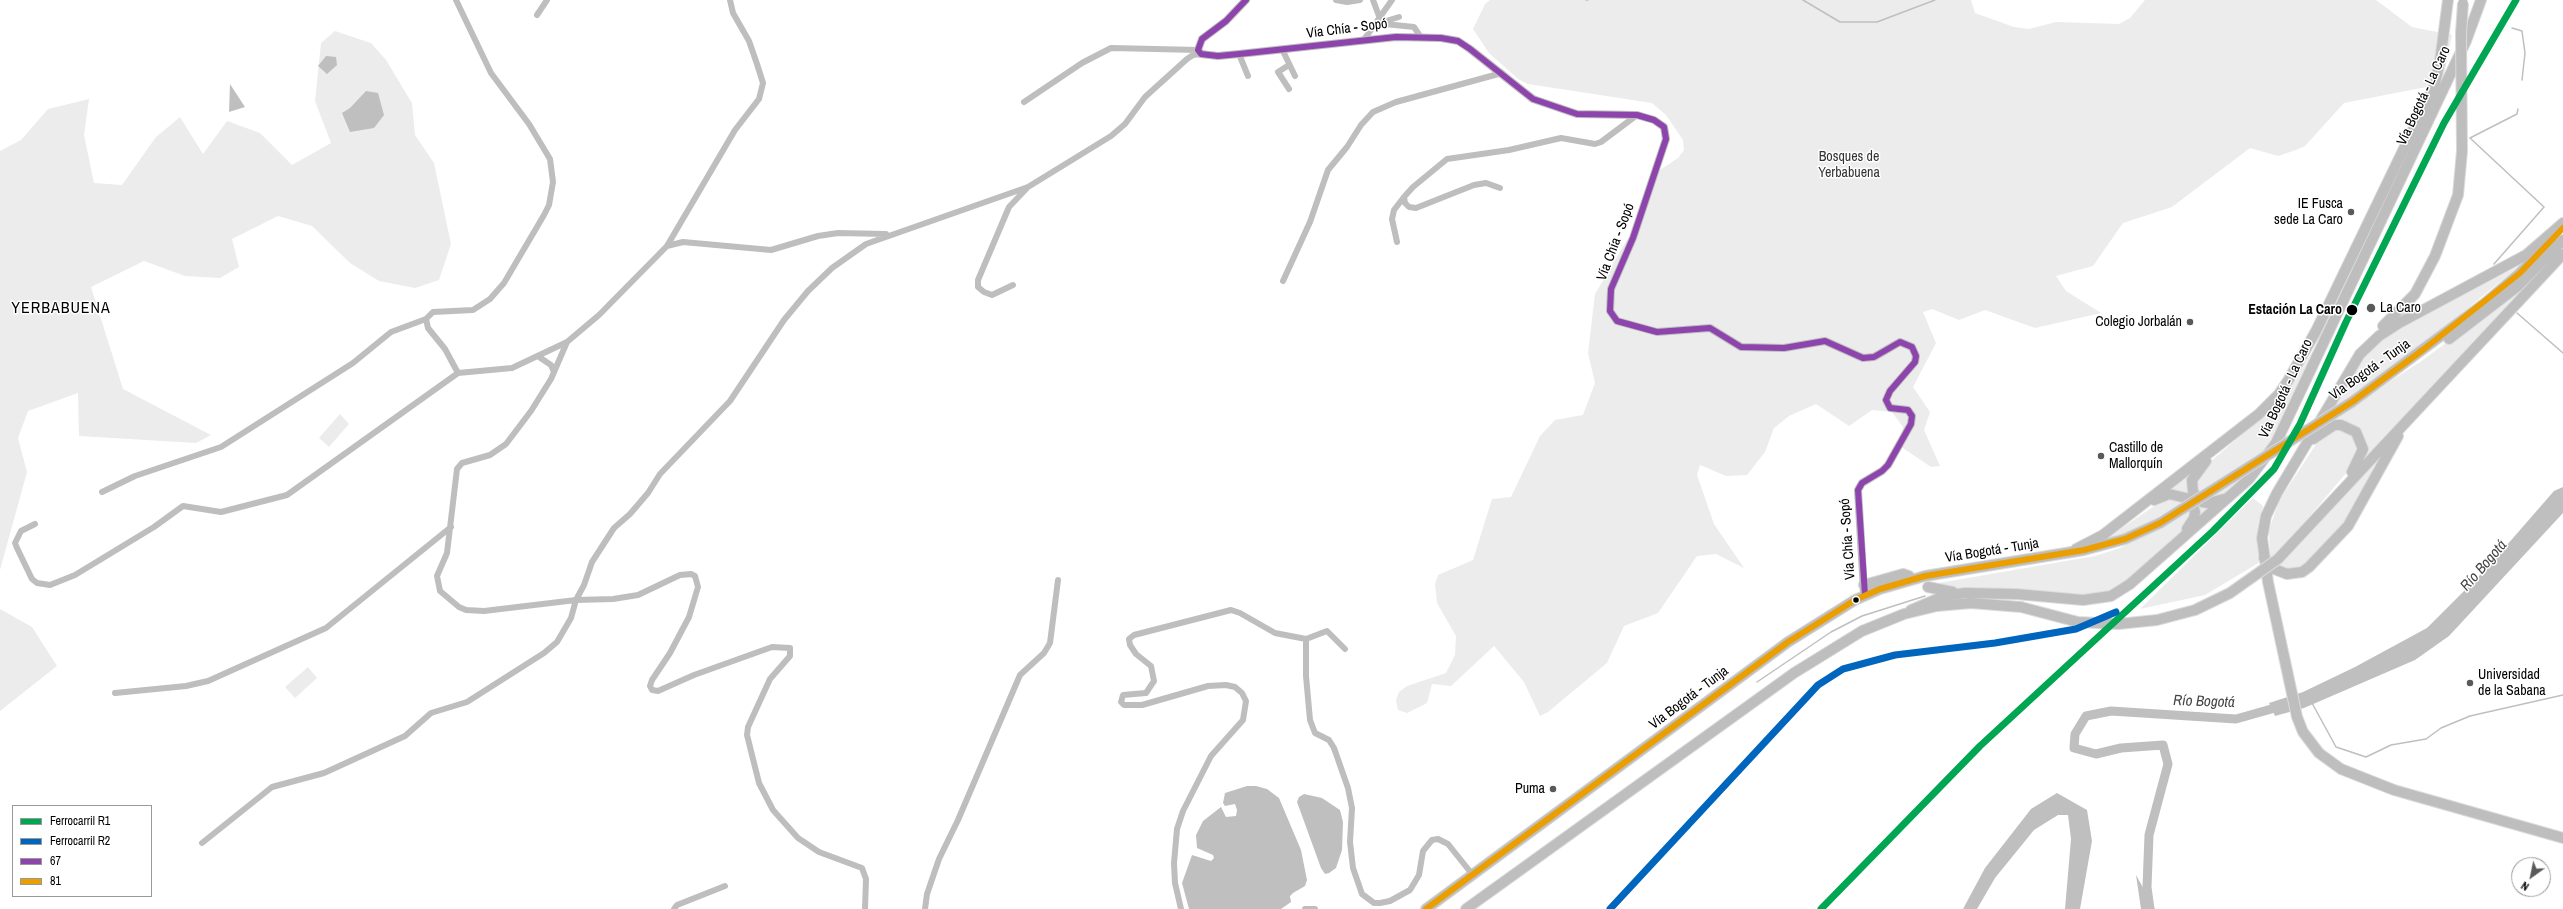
<!DOCTYPE html>
<html>
<head>
<meta charset="utf-8">
<style>
  body { margin:0 }
  #map { position:relative; width:2563px; height:909px; overflow:hidden; background:#fff; font-family:"Archivo Narrow",sans-serif }
  canvas { display:block }
  .legend { position:absolute; left:12px; top:805px; width:140px; height:92px; box-sizing:border-box; background:#fff; border:1px solid #999; margin:0; padding:5px 7px; list-style:none; font-size:12px; color:#000 }
  .legend li { display:flex; align-items:center; gap:8px; height:20px }
  .legend b { width:20px; border:1px solid #999 }
  .north { position:absolute; left:2511px; top:857px; width:40px; height:40px; box-sizing:border-box; background:#fff; border:1px solid #999; border-radius:50%; rotate:213deg; font-size:11px; font-weight:700; line-height:16px; text-align:center; color:#000 }
  .north::after { content:''; display:block; margin:auto; width:14px; height:18px; background:#595959; clip-path:polygon(50% 0,100% 100%,50% 72%,0 100%) }
</style>
</head>
<body>
<div id="map">
<canvas width="2563" height="909"></canvas>
<ul class="legend">
<li><b style="height:5px;background:#00a651"></b>Ferrocarril R1</li>
<li><b style="height:5px;background:#0065bd"></b>Ferrocarril R2</li>
<li><b style="height:5px;background:#8e44ad"></b>67</li>
<li><b style="height:5px;background:#eb9e00"></b>81</li>
</ul>
<div class="north">N</div>
</div>
<script>
const g = document.querySelector('canvas').getContext('2d');
g.lineJoin = 'round';
function paint(path, color) { g.fillStyle = color; g.fill(path, 'evenodd'); }
const poly = rows => new Path2D(rows.map(r => 'M' + r).join(''));
function stroke(path, color, width, dash) { g.strokeStyle = color; g.lineWidth = width; g.lineCap = dash ? 'butt' : 'round'; g.setLineDash(dash || []); g.stroke(path); }
function label(font, color, halo, rows, align = 'center') {
  g.font = font + ' "Archivo Narrow",sans-serif'; g.lineWidth = 3; g.setLineDash([]); g.textBaseline = 'middle'; g.strokeStyle = halo; g.fillStyle = color; for (const [text, x, y, turn = 0] of rows) {
    g.save(); g.translate(x, y); g.rotate((+turn || 0) * Math.PI / 180); g.textAlign = isNaN(turn) ? turn : align; if (halo) g.strokeText(text, 0, 0); g.fillText(text, 0, 0); g.restore();
  }
}
const green = poly([
  [1490,0,1971,0,1975,13,2014,27,2029,29,2056,22,2119,24,2130,18,2145,0,2376,0,2412,27,2452,35,2442,84,2344,103,2305,146,2296,150,2278,156,2250,148,2172,207,2123,223,2093,266,2056,276,2066,291,2101,313,2035,328,1985,310,1959,320,1932,309,1923,312,1936,343,1913,387,1930,412,1924,430,1940,466,1931,467,1900,446,1903,427,1892,412,1872,410,1849,426,1816,404,1789,416,1774,428,1765,452,1747,475,1726,476,1700,465,1697,475,1714,524,1744,568,1716,554,1697,556,1658,613,1624,626,1607,663,1548,712,1540,716,1524,682,1494,646,1451,686,1432,684,1427,703,1407,713,1398,710,1396,700,1399,692,1407,686,1446,673,1455,655,1456,636,1437,603,1435,584,1438,575,1473,560,1492,499,1511,497,1540,436,1555,420,1583,415,1595,383,1588,353,1595,294,1644,211,1654,174,1678,158,1684,150,1683,140,1666,115,1652,103,1528,84,1518,79,1489,53,1473,29,1485,4],
  [335,31,371,43,386,60,412,103,415,135,434,163,451,244,439,280,415,288,379,281,350,263,312,226,278,216,232,239,239,267,220,278,185,276,144,261,91,287,123,389,211,435,196,443,79,436,78,393,28,411,18,438,27,472,0,570,0,151,21,140,48,109,89,99,84,135,94,183,122,185,156,137,180,117,203,154,227,121,260,133,292,165,331,143,315,101,321,43],
  [2558,252,2478,340,2361,463,2367,450,2367,443,2359,429,2346,422,2321,429,2366,354,2378,342,2400,327,2519,266,2423,345,2355,393,2359,401,2420,362,2454,337],
  [2324,333,2272,445,2242,481,2221,497,2215,500,2197,492,2196,477,2202,469,2276,405,2289,389],
  [340,414,349,424,329,447,319,438],
  [2335,428,2351,432,2359,446,2357,460,2294,535,2270,559,2269,530,2279,501,2322,435],
  [2385,445,2345,524,2306,566,2296,571,2274,566],
  [2194,471,2188,483,2215,506,2196,523,2184,494,2173,490,2165,493],
  [2173,496,2186,501,2134,531,2103,541,2163,500],
  [2253,498,2263,506,2258,526,2260,562,2205,595,2140,609],
  [2191,509,2191,515,2185,528,2174,541,2114,591,2088,597,1942,588,1927,585,2095,556,2120,548],
  [0,609,32,627,57,666,0,711],
  [308,667,317,678,295,698,285,687]
]);
const water = poly([
  [326,56,336,57,337,65,327,74,318,66],
  [230,84,245,107,229,112],
  [366,91,378,93,384,115,374,128,350,132,342,113,350,108],
  [2563,487,2563,513,2449,636,2415,660,2304,708,2275,716,2269,703,2303,692,2355,667,2427,628,2486,569,2554,491],
  [1247,786,1256,786,1267,789,1279,798,1301,850,1307,880,1305,886,1293,893,1290,896,1291,902,1281,909,1189,909,1182,883,1192,855,1211,861,1214,858,1213,855,1197,848,1196,835,1203,821,1221,807,1226,817,1236,816,1237,810,1235,804,1225,806,1223,803,1225,793],
  [2057,793,2087,810,2092,841,2080,909,2065,909,2071,839,2068,815,2058,815,2034,830,1995,878,1977,909,1963,909,1985,868,2031,809],
  [1304,794,1322,798,1340,810,1343,822,1342,850,1336,868,1329,873,1325,874,1321,868,1297,802,1299,797],
  [2136,875,2155,909,2141,909]
]);
const stream = poly([
  [1586,0,1588,0],
  [1803,0,1840,22,1877,22,1935,0],
  [2512,28,2522,31,2525,53,2522,80],
  [2494,264,2544,207,2470,138,2517,114,2518,109],
  [2517,313,2563,353],
  [1757,682,1831,632,1862,616,1925,596],
  [2312,703,2336,747,2366,757,2391,745,2426,739,2441,728,2470,716,2563,695]
]);
const river = poly([
  [2150,909,2147,887,2149,835,2168,764,2163,745,2121,748,2096,754,2074,748,2075,734,2086,716,2111,711,2236,719,2282,706]
]);
const minor = poly([
  [456,0,491,73,529,124,550,159,553,182,549,205,544,215,504,283,490,299,473,310,433,312,426,319,428,328,445,349,458,373],
  [1336,0,1347,2,1360,0],
  [1373,0,1379,16],
  [537,15,547,0],
  [1399,17,1386,21,1385,24,1414,27,1420,36],
  [1363,41,1392,0],
  [1282,49,1295,76],
  [1239,54,1248,76],
  [1289,89,1278,72,1289,65],
  [1024,102,1082,63,1111,48,1198,50],
  [1500,188,1486,183,1474,185,1416,208,1409,207,1405,203,1404,197,1413,187,1447,159,1509,150,1561,138,1595,144,1601,142,1637,115],
  [1397,242,1392,219,1394,210,1404,197],
  [667,246,683,242,771,250,818,236,838,233,886,234],
  [1283,281,1310,222,1328,170,1347,147,1361,125,1373,112,1396,102,1502,73],
  [1013,285,992,295,984,292,978,287,978,280,1009,207,1028,187],
  [567,342,551,379,531,411,506,444,490,455,462,463,457,469,447,553,437,576,440,591,459,607,466,610,484,611,576,600,613,599,638,595,680,575,691,574,695,576,698,587,689,617,670,653,652,680,650,686,652,690,658,691,694,675,772,647,790,648,790,656,770,679,748,727,747,735,759,783,773,810,798,838,819,852,862,868,866,879,865,909],
  [539,357,551,365,554,372],
  [102,492,135,476,221,447,353,363,391,332,426,319],
  [35,524,21,531,15,543,17,548,32,579,37,583,50,585,75,575,154,527,183,506,221,512,287,495,458,373,512,368,567,342,599,315,667,246,735,130,759,99,763,83,757,64,749,41,733,13,730,0],
  [1306,639,1306,676,1310,720,1315,733,1329,740,1334,748,1348,788,1352,808,1350,842,1353,868,1362,894,1374,903,1380,903,1390,901,1410,890,1419,875,1423,851,1432,840,1438,839,1448,844,1472,874],
  [115,693,186,686,208,681,326,628,451,527],
  [202,843,272,787,324,773,405,736,431,713,467,702,544,653,557,642,571,618,576,600,584,585,592,562,614,528,630,514,648,493,660,474,730,401,784,320,808,291,832,268,866,244,1028,187,1111,136,1125,124,1145,97,1187,59,1193,55,1201,54],
  [674,909,677,905,725,886],
  [925,909,927,894,939,859,958,820,1020,675,1044,653,1050,643,1058,580],
  [1181,909,1175,883,1174,863,1177,829,1183,811,1211,756,1243,720,1246,701,1242,693,1235,687,1226,685,1208,686,1142,705,1124,705,1121,702,1123,695,1146,693,1154,681,1151,666,1136,654,1130,645,1129,639,1134,635,1231,610,1240,613,1275,633,1306,639,1327,631,1345,649],
  [1305,909,1315,909]
]);
const tertiary = poly([
  [1246,0,1226,21,1202,39,1198,50,1201,54,1218,56,1239,54,1396,37,1441,38,1458,41,1470,49,1533,99,1577,114,1637,115,1654,120,1664,127,1666,139,1633,238,1611,289,1610,311,1617,321,1657,332,1710,328,1741,347,1784,348,1825,341,1863,358,1874,357,1900,342,1912,347,1916,356,1915,362,1890,391,1886,400,1890,408,1908,410,1912,416,1911,424,1888,465,1882,471,1862,483,1858,490,1864,591]
]);
const primary = poly([
  [2206,461,2192,480,2193,492,2202,502,2208,503,2224,499],
  [2154,500,2169,494,2186,498,2193,506,2195,512,2194,518,2187,529],
  [2076,549,2103,535,2259,414,2279,394,2289,379,2316,331,2435,84,2440,61,2448,0],
  [1864,585,1903,574,1909,576],
  [1928,587,1953,592],
  [1911,610,1944,596,1965,593,2016,594,2083,600,2111,596,2130,584,2249,479,2276,443,2466,41,2481,0]
]);
const trunk = poly([
  [2563,223,2526,255,2399,323,2379,336,2360,354,2277,493,2266,516,2262,538,2268,582,2297,717,2303,732,2319,753,2341,769,2394,790,2563,838],
  [2383,326,2415,294,2435,256,2458,195,2462,151],
  [2449,339,2518,286,2563,240],
  [2352,402,2485,303,2520,273,2551,241],
  [2313,439,2334,425,2341,425,2356,432,2363,449,2352,472],
  [2264,558,2274,569,2287,574,2302,572,2309,567,2348,526,2398,436],
  [2278,559,2563,254],
  [1426,909,1788,642,1855,600,1880,589,1925,576,2084,550,2125,539,2160,523],
  [1466,909,1794,673,1862,631,1904,614,1937,606,1971,603,2021,607]
]);
const trunkBridge = poly([
  [2462,151,2461,33,2463,3],
  [2160,523,2352,402],
  [2021,607,2078,622,2118,624,2157,620,2195,610,2230,593,2278,559]
]);
const bus1 = poly([
  [1246,0,1226,21,1202,39,1198,50,1201,54,1218,56,1239,54,1396,37,1441,38,1458,41,1470,49,1533,99,1577,114,1637,115,1654,120,1664,127,1666,139,1633,238,1611,289,1610,311,1617,321,1657,332,1710,328,1741,347,1784,348,1825,341,1863,358,1874,357,1900,342,1912,347,1916,356,1915,362,1890,391,1886,400,1890,408,1908,410,1912,416,1911,424,1888,465,1882,471,1862,483,1858,490,1865,595]
]);
const bus2 = poly([
  [1426,909,1788,642,1855,600,1880,589,1925,576,2084,550,2125,539,2160,523,2352,402,2424,349,2520,273,2563,228]
]);
const rail1 = poly([
  [1821,909,1980,746,2213,531,2274,469,2300,424,2346,322,2444,123,2516,0]
]);
const rail2 = poly([
  [1610,909,1818,685,1843,669,1895,655,1995,643,2076,629,2116,612]
]);
const markers = [
  [2351,212,4,"#595959"],
  [2371,308,5,"#595959"],
  [2352,310,6,"#000"],
  [2190,322,4,"#595959"],
  [2101,456,4,"#595959"],
  [1856,600,3.5,"#000"],
  [2470,683,4,"#595959"],
  [1553,789,4,"#595959"]
];
const streetNames = [
  ["Vía Chía - Sopó",1347,29,-7],
  ["Vía Bogotá - La Caro",2424,96,-65],
  ["Vía Chía - Sopó",1616,242,-69],
  ["Vía Bogotá - Tunja",2370,370,-35],
  ["Vía Bogotá - La Caro",2286,389,-65],
  ["Vía Chía - Sopó",1848,539,-94],
  ["Vía Bogotá - Tunja",1992,551,-9],
  ["Vía Bogotá - Tunja",1689,698,-37]
];
const parkNames = [
  ["Bosques de",1849,157],
  ["Yerbabuena",1849,173]
];
const poiNames = [
  ["IE Fusca",2343,204],
  ["sede La Caro",2343,220],
  ["La Caro",2380,308,"left"],
  ["Colegio Jorbalán",2182,322],
  ["Castillo de",2109,448,"left"],
  ["Mallorquín",2109,464,"left"],
  ["Universidad",2478,675,"left"],
  ["de la Sabana",2478,691,"left"],
  ["Puma",1545,789]
];
const stopNames = [
  ["Estación La Caro",2342,310]
];
const waterNames = [
  ["Río Bogotá",2484,566,-49],
  ["Río Bogotá",2204,702,2]
];
const quarterNames = [
  ["YERBABUENA",61,309]
];
paint(green, '#ececec');
paint(water, '#bfbfbf');
stroke(stream, '#bfbfbf', 1.5);
stroke(river, '#bfbfbf', 9);
stroke(primary, '#dbdbdb', 12);
stroke(trunk, '#dbdbdb', 12);
stroke(minor, '#bebebe', 6);
stroke(tertiary, '#bebebe', 8);
stroke(primary, '#bebebe', 10);
stroke(trunk, '#bebebe', 10);
stroke(trunkBridge, '#dbdbdb', 12, []);
stroke(trunkBridge, '#bebebe', 10);
stroke(bus1, '#8e44ad', 6);
stroke(bus2, '#eb9e00', 6);
stroke(rail1, '#00a651', 7);
stroke(rail2, '#0065bd', 7);
for (const [x, y, r, color] of markers) { const dot = new Path2D(); dot.arc(x, y, r, 0, 2 * Math.PI); g.fillStyle = color; g.fill(dot); stroke(dot, '#fff', 1.5); }
label('14px', '#000', '#fff', streetNames);
label('14px', '#333', '#fff', parkNames);
label('14px', '#000', '#fff', poiNames, 'right');
label('bold 14px', '#000', '#fff', stopNames, 'right');
label('italic 15px', '#444', '#fff', waterNames);
g.letterSpacing = '1px';
label('16px', '#000', '#fff', quarterNames);
g.letterSpacing = '0px';
</script>
</body>
</html>
